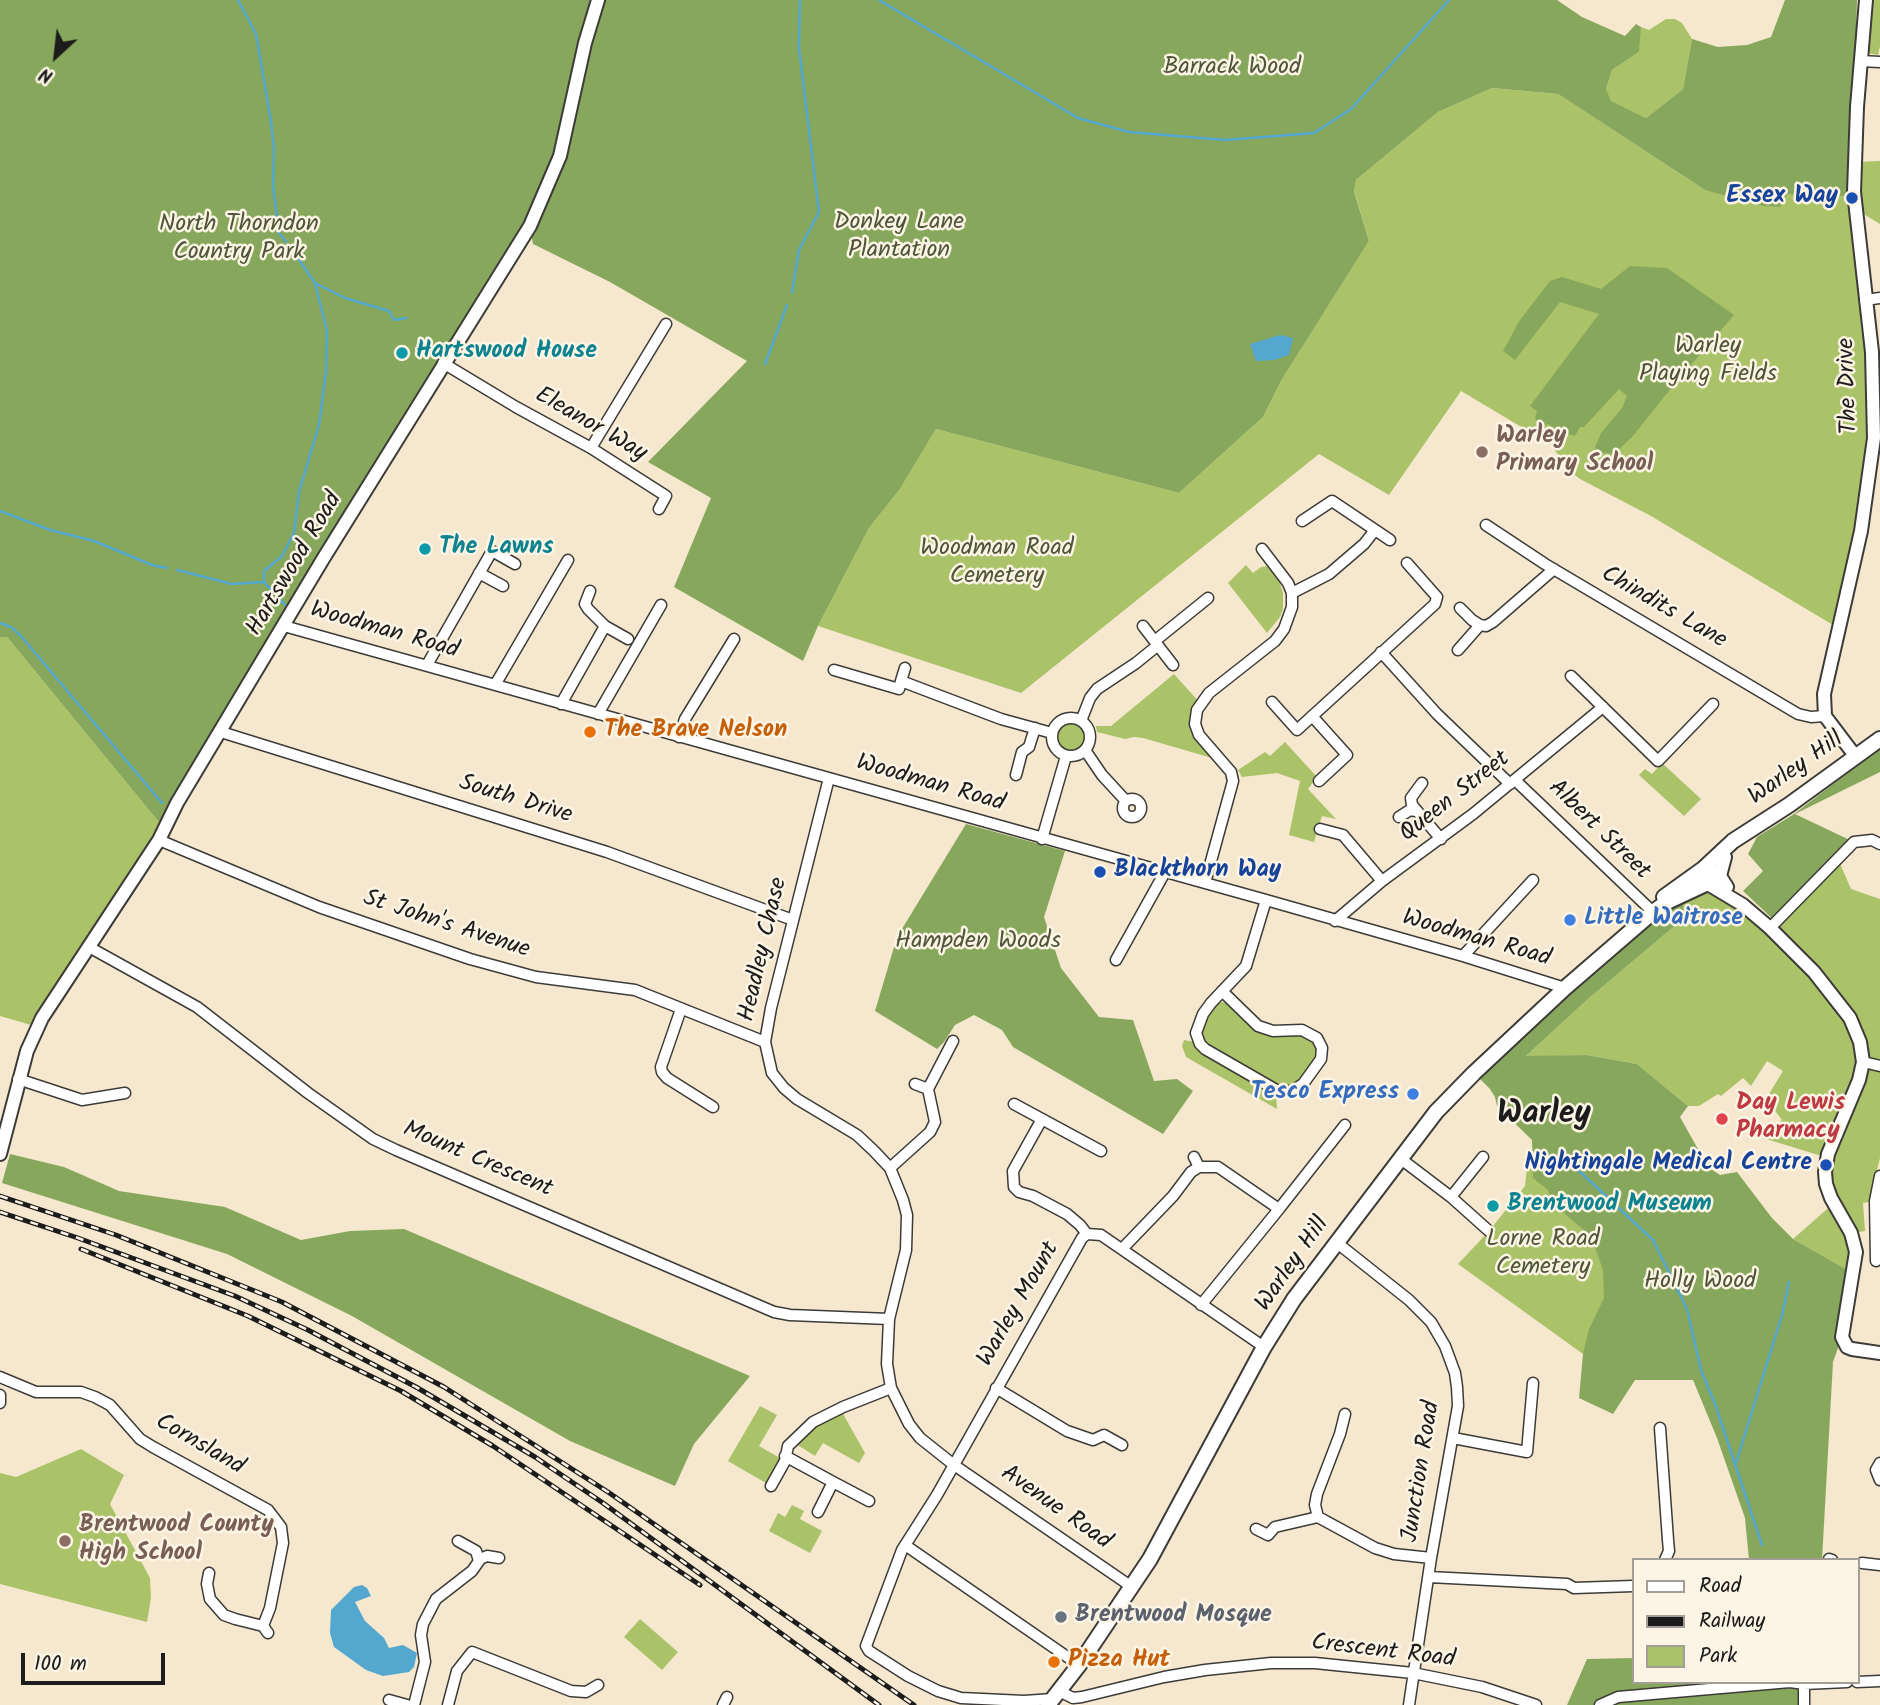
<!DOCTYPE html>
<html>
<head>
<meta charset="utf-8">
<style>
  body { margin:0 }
  #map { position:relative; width:1880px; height:1705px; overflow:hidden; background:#f6e8cf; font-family:Kalam,sans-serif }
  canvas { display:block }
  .legend { position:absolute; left:1632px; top:1558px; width:228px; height:126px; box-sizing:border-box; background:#fcf5e5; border:2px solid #a29e95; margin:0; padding:9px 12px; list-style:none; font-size:21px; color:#1c1c1c }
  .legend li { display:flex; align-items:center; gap:14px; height:35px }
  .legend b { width:35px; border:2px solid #a29e95 }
  .north { position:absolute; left:21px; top:21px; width:70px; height:70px; -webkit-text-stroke:5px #fcf5e5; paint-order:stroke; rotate:207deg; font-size:19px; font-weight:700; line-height:28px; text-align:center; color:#1c1c1c }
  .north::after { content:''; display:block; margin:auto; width:24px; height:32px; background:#1c1c1c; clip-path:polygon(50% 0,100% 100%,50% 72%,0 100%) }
  .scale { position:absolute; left:21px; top:1653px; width:144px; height:32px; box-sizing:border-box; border:4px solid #1c1c1c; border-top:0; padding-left:9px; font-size:21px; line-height:24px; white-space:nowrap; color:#1c1c1c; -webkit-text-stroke:5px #fcf5e5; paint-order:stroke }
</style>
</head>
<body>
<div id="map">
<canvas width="1880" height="1705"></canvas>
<ul class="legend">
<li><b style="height:9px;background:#fff"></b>Road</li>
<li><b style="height:9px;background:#1c1c1c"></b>Railway</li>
<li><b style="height:19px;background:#aac268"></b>Park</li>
</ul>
<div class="north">N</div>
<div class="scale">100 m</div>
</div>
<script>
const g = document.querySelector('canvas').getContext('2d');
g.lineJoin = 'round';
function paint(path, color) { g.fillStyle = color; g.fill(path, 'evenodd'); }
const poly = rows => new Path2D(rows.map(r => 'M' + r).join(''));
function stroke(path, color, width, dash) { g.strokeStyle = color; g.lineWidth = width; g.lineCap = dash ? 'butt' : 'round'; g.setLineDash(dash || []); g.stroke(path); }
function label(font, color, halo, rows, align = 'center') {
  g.font = font + ' Kalam,sans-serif'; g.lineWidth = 5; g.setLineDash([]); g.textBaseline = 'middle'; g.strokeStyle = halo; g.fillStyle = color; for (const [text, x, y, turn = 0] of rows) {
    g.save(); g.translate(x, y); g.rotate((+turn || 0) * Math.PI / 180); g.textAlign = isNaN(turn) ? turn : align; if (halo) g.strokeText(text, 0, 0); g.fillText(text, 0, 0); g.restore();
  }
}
const green = poly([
  [1866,0,1880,0,1880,46,1878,55,1861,52],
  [1666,19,1675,19,1682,23,1692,39,1683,89,1646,118,1610,101,1606,89,1612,70,1639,52,1638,40,1641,27,1649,30],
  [1492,88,1558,94,1705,190,1782,200,1787,194,1854,192,1855,162,1880,161,1880,224,1857,210,1874,438,1838,628,1651,516,1580,479,1572,473,1550,444,1461,391,1389,495,1319,454,1021,693,818,626,869,528,900,489,936,429,1179,493,1263,417,1281,381,1369,241,1354,190,1356,180,1438,112],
  [1246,565,1253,573,1261,567,1268,566,1280,583,1283,593,1283,609,1280,617,1267,633,1228,583],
  [0,637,7,637,162,826,38,1027,0,1016],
  [1174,674,1200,703,1195,724,1219,760,1143,738,1134,737,1125,739,1097,732,1096,726,1111,726],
  '1056 737a14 14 0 1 1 28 0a14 14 0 1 1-28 0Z',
  [1285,742,1317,777,1308,789,1336,819,1322,816,1314,842,1289,835,1300,781,1277,773,1242,777,1238,770,1265,752,1270,756],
  [1662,763,1701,799,1684,816,1639,775,1645,769,1652,774],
  [1838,859,1851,889,1880,899,1880,1158,1869,1202,1863,1203,1865,1231,1851,1233,1853,1273,1793,1239,1834,1203,1828,1158,1763,1138,1782,1120,1766,1099,1783,1071,1767,1061,1751,1086,1743,1078,1721,1096,1718,1094,1699,1106,1688,1106,1637,1064,1587,1055,1525,1057,1588,999,1683,919,1683,901,1715,888,1770,927],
  [1222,1002,1228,1004,1248,1025,1260,1032,1274,1035,1298,1033,1314,1041,1318,1051,1316,1058,1303,1076,1290,1087,1281,1087,1208,1046,1201,1033,1206,1018,1215,1005],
  [1184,1040,1195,1042,1276,1094,1277,1109,1186,1057,1182,1046],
  [1528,1158,1542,1166,1624,1261,1608,1309,1583,1354,1458,1264,1489,1231,1525,1186],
  [760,1406,777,1415,759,1446,785,1461,771,1486,728,1461],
  [842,1412,865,1453,859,1463,823,1443,815,1456,796,1444,818,1425],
  [81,1449,124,1475,110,1504,150,1578,151,1598,147,1622,0,1584,0,1473,16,1477],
  [792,1505,804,1511,800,1519,822,1531,810,1553,769,1531,778,1513,785,1517],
  [640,1619,678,1652,662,1670,624,1637]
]);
const forest = poly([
  [0,0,1557,0,1582,17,1625,36,1636,24,1641,27,1639,52,1612,70,1606,89,1611,101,1646,118,1683,89,1692,39,1718,47,1747,45,1771,37,1785,0,1857,0,1851,196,1787,194,1780,207,1764,206,1705,190,1558,94,1492,88,1438,112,1356,180,1354,191,1369,241,1281,381,1263,417,1179,493,936,429,900,489,869,528,818,626,803,661,674,587,711,498,648,462,747,361,610,282,533,244,530,227,162,826,7,637,0,637],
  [1630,266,1667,268,1734,315,1672,387,1632,437,1614,454,1596,452,1595,447,1601,433,1622,408,1627,396,1619,389,1584,427,1580,427,1575,436,1561,432,1548,424,1545,426,1539,423,1535,419,1537,411,1530,406,1599,314,1560,302,1515,360,1503,351,1520,320,1550,281,1562,277,1601,289],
  [1880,748,1880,772,1795,814,1854,842,1776,922,1743,891,1763,871,1748,854,1757,837,1794,814],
  [966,824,1065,851,1044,917,1061,968,1099,1017,1133,1020,1154,1081,1177,1079,1193,1091,1163,1134,1013,1047,1002,1030,974,1015,955,1025,944,1042,937,1049,875,1011,897,937],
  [1683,901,1683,919,1588,999,1526,1056,1587,1055,1637,1064,1688,1106,1680,1117,1708,1167,1720,1175,1737,1172,1772,1218,1793,1239,1853,1273,1842,1337,1833,1362,1822,1560,1749,1560,1745,1518,1717,1438,1693,1380,1635,1380,1613,1414,1579,1398,1583,1354,1589,1329,1604,1298,1603,1270,1591,1236,1553,1204,1548,1190,1533,1178,1532,1140,1497,1106,1495,1097,1490,1089,1474,1073,1653,912],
  [10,1154,64,1167,119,1191,225,1207,301,1240,350,1231,404,1229,750,1376,694,1444,675,1486,570,1441,352,1316,227,1254,2,1183],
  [1633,1658,1633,1682,1790,1682,1804,1684,1805,1705,1567,1705,1587,1659]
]);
const water = poly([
  [1280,335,1293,338,1289,355,1274,360,1256,361,1250,344],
  [362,1585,367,1588,371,1596,355,1602,365,1621,384,1638,389,1648,403,1645,417,1653,414,1667,409,1672,383,1676,366,1670,334,1647,330,1633,331,1610,354,1587]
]);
const stream = poly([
  [238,0,256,34,271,121,274,149,273,186,279,233,286,242],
  [879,0,1078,118,1129,132,1225,140,1314,133,1351,109,1449,0],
  [315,283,345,298,389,311,394,320,406,318],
  [792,293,799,250,819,212,799,48,800,0],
  [765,364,787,305],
  [0,511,50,530,94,541,152,565,167,568],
  [177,570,232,584,264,582],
  [285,605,264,582,264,571,282,556,294,533,299,492,319,425,326,371,327,331,315,283,293,251],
  [0,623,11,627,20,635,162,803],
  [1560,1153,1653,1240,1687,1309,1701,1370,1715,1404,1762,1545],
  [1736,1463,1782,1315,1789,1282]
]);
const minor = poly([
  [1860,61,1880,62],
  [1865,300,1880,298],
  [443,363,516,407,591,448,666,496,659,509],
  [591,448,666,324],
  [1302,521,1332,501,1390,540],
  [1486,525,1545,564,1798,714,1811,717,1825,716],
  [479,573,503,586],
  [590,591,585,604,588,609,605,626,628,639],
  [1292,593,1329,574,1364,544,1375,530],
  [1460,608,1472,620,1480,625,1486,626,1493,622,1554,569],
  [284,626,1266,900,1463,956,1565,988],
  [1143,626,1173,665],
  [1156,640,1208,598],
  [1458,650,1480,625],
  [1381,652,1437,714,1510,784],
  [427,665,492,551,515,564],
  [834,670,899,689,901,681,1001,719,1052,733],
  [1571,676,1658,761,1713,704],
  [901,681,905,668],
  [495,685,568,560],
  [1272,702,1297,730,1435,604,1437,597,1407,563],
  [561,704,605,626],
  [598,714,661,605],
  [1312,716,1347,755,1319,781],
  '1052 737a19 19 0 1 1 38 0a19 19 0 1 1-38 0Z',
  [1081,721,1090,698,1097,689,1136,663,1157,646],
  [221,732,607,852,793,920],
  [679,737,685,719,734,639],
  [1085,750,1102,775,1126,801],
  [1016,775,1022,752,1029,747,1035,728],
  [829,778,771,1008,765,1042,772,1073,784,1088,797,1099,857,1135,874,1151,890,1168,903,1200,907,1215,906,1250,889,1319,887,1364,891,1388,909,1424,920,1438,954,1465,1132,1587],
  [1515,780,1653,912],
  [1422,783,1411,798,1412,805,1441,839],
  '1123 808a9 9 0 1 1 18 0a9 9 0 1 1-18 0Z',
  [1399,817,1410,810,1416,811],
  [1320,829,1343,835,1382,881],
  [1042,839,1066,756],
  [159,840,319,907,470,959,536,977,635,990,765,1042],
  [1205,883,1233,781,1231,772,1199,735,1195,724,1197,710,1209,693,1275,641,1284,629,1292,607,1292,593,1288,583,1262,549],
  [1335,921,1382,881,1473,814,1603,707],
  [1770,928,1854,842,1872,840,1880,844],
  [89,947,197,1007,308,1093,373,1139,396,1150,774,1312,790,1315,889,1319],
  [1463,956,1533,880],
  [1116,960,1165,872],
  [1222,991,1258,1026,1273,1031,1302,1030,1317,1038,1322,1048,1321,1059,1303,1084,1292,1091,1278,1091,1205,1049,1200,1044,1196,1033,1203,1014,1211,1003,1246,966,1266,900],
  [681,1009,661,1067,662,1072,667,1078,713,1107],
  [1863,1062,1880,1066],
  [18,1079,82,1100,125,1093],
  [915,1084,928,1089],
  [1014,1104,1101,1151],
  [1042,1119,1013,1171,1014,1187,1019,1192,1033,1196,1067,1214,1080,1225,1087,1234],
  [1194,1157,1199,1167],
  [1401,1159,1451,1197,1489,1231],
  [890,1168,930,1132,935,1122,928,1089,953,1041],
  [1451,1197,1483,1157],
  [1279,1209,1345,1125],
  [1336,1242,1409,1300,1431,1322,1445,1346,1455,1373,1457,1387,1458,1406,1431,1558,1409,1705],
  [1122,1249,1173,1196,1191,1172,1199,1167,1218,1167,1279,1209,1201,1305],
  [1876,1261,1875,1201,1880,1176],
  [0,1377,36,1392,81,1392,95,1397,110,1405,140,1439,153,1447,268,1510,281,1527,283,1543,270,1608,263,1626,268,1633],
  [996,1388,1067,1431,1093,1440,1104,1435,1122,1445],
  [0,1395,0,1403],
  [1345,1414,1340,1434,1317,1494,1315,1505,1318,1517,1375,1548,1394,1554,1431,1558],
  [1660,1428,1668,1540,1669,1551,1665,1560],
  [1453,1438,1527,1452,1533,1383],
  [785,1456,833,1482,818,1512],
  [1880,1463,1876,1470,1880,1480],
  [833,1482,869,1501],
  [771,1486,785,1461,788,1446,813,1422,843,1407,891,1388],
  [1256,1529,1268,1535,1275,1527,1318,1517],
  [905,1545,1079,1665],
  [480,1559,487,1556,499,1558],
  [1829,1559,1832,1560],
  [1862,1563,1880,1565],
  [209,1573,207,1584,210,1599,224,1615,235,1619,263,1626],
  [1429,1577,1567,1584,1574,1588,1633,1586],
  [1857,1682,1880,1681],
  [1059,1691,1073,1698,1082,1697,1164,1677,1205,1670,1271,1663,1315,1663,1413,1673,1482,1687,1536,1705],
  [1053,1699,1024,1701,961,1698,938,1691,908,1676,869,1651,866,1646,902,1550,937,1495,1082,1238,1087,1234,1101,1235,1264,1347],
  [389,1700,407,1705],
  [414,1705,425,1662,421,1635,423,1624,436,1599,472,1571,479,1561,476,1551,458,1541],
  [448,1705,457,1671,472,1652,571,1691,586,1692,598,1685],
  [723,1705,727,1697],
  [1600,1705,1618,1697,1790,1682,1804,1684,1847,1682],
  [1804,1705,1804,1684]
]);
const tertiary = poly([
  [1856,757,1825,716,1824,694,1861,531,1874,438,1872,352,1854,192,1857,107,1866,0],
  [1725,857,1720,876,1727,887],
  [1708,884,1743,905,1770,928,1814,972,1850,1018,1860,1042,1863,1062,1859,1080,1828,1154,1825,1172,1826,1184,1831,1198,1851,1233,1856,1252,1842,1337,1847,1347,1852,1349,1880,1353],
  [0,1154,27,1051,42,1018,159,840,177,803,323,559,530,226,560,156,585,43,598,0]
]);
const secondary = poly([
  [1664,897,1703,869,1733,841,1789,805,1880,739],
  [1048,1705,1079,1665,1150,1559,1264,1347,1294,1299,1436,1112,1474,1073,1565,988,1653,912,1667,902,1712,881,1712,872,1703,869]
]);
const rail = poly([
  [0,1196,116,1235,282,1302,444,1387,608,1492,914,1705],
  [0,1212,78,1238,235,1296,308,1330,416,1387,535,1457,603,1503,879,1705],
  [81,1249,248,1316,401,1391,493,1446,700,1585]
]);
const markers = [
  [1852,198,7,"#1a4fb4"],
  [402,353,7,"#0f9aa8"],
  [1482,452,7,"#8d6e63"],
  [425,549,7,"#0f9aa8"],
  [590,732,7,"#e8710a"],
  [1100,872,7,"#1a4fb4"],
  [1570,920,7,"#3f7fe0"],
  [1413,1094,7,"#3f7fe0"],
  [1722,1119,7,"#e0444e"],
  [1826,1165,7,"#1a4fb4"],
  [1493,1206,7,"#0f9aa8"],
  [65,1541,7,"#8d6e63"],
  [1061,1617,7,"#6b7280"],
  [1054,1662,7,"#e8710a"]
];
const parkNames = [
  ["Barrack Wood",1232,69],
  ["Donkey Lane",899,224],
  ["Plantation",899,252],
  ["North Thorndon",239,226],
  ["Country Park",239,254],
  ["Warley",1708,348],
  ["Playing Fields",1708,376],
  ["Woodman Road",997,550],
  ["Cemetery",997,578],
  ["Hampden Woods",978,943],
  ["Lorne Road",1543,1241],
  ["Cemetery",1543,1269],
  ["Holly Wood",1700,1283]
];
const transitNames = [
  ["Essex Way",1838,198],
  ["Blackthorn Way",1114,872,"left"],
  ["Nightingale Medical Centre",1812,1165]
];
const cultureNames = [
  ["Hartswood House",416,353],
  ["The Lawns",439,549],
  ["Brentwood Museum",1507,1206]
];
const streetNames = [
  ["The Drive",1850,386,-92],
  ["Eleanor Way",590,426,30],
  ["Hartswood Road",296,565,-59],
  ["Chindits Lane",1663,609,30],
  ["Woodman Road",384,632,16],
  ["Warley Hill",1797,770,-35],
  ["Woodman Road",930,785,16],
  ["Queen Street",1456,798,-38],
  ["South Drive",515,801,17],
  ["Albert Street",1598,831,44],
  ["St John's Avenue",446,926,18],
  ["Woodman Road",1476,940,16],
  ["Headley Chase",765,950,-77],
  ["Mount Crescent",477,1161,23],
  ["Warley Hill",1294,1265,-55],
  ["Warley Mount",1020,1305,-60],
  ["Cornsland",199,1446,30],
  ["Junction Road",1423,1472,-81],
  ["Avenue Road",1055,1509,35],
  ["Crescent Road",1383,1653,7]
];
const educationNames = [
  ["Warley",1496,438],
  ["Primary School",1496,466],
  ["Brentwood County",79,1527],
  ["High School",79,1555]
];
const foodNames = [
  ["The Brave Nelson",604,732],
  ["Pizza Hut",1068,1662]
];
const shopNames = [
  ["Little Waitrose",1584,920],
  ["Tesco Express",1399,1094,"right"]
];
const healthNames = [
  ["Day Lewis",1736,1105],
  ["Pharmacy",1736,1133]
];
const worshipNames = [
  ["Brentwood Mosque",1075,1617]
];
const districtNames = [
  ["Warley",1544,1117]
];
paint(green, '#aac268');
paint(forest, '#87a85c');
paint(water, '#54a7cf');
stroke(stream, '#54a7cf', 2.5);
stroke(minor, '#3d3b37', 13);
stroke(tertiary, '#3d3b37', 16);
stroke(secondary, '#3d3b37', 18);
stroke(minor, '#fff', 10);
stroke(tertiary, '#fff', 12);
stroke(secondary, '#fff', 14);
stroke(rail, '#1c1c1c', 5);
stroke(rail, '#fcf5e5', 2.5, [8]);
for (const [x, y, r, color] of markers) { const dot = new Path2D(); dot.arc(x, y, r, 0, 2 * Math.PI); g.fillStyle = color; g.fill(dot); stroke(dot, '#fcf5e5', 2.5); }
label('24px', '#4e5637', '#fcf5e5', parkNames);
label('bold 24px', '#164399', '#fcf5e5', transitNames, 'right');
label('bold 24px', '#0d838f', '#fcf5e5', cultureNames, 'left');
label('24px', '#1c1c1c', '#fcf5e5', streetNames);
label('bold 24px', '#785e54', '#fcf5e5', educationNames, 'left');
label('bold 24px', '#c56008', '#fcf5e5', foodNames, 'left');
label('bold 24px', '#366cbe', '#fcf5e5', shopNames, 'left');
label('bold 24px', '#be3a42', '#fcf5e5', healthNames, 'left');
label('bold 24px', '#5b616d', '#fcf5e5', worshipNames, 'left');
label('bold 32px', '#1c1c1c', '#fcf5e5', districtNames);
</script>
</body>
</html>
